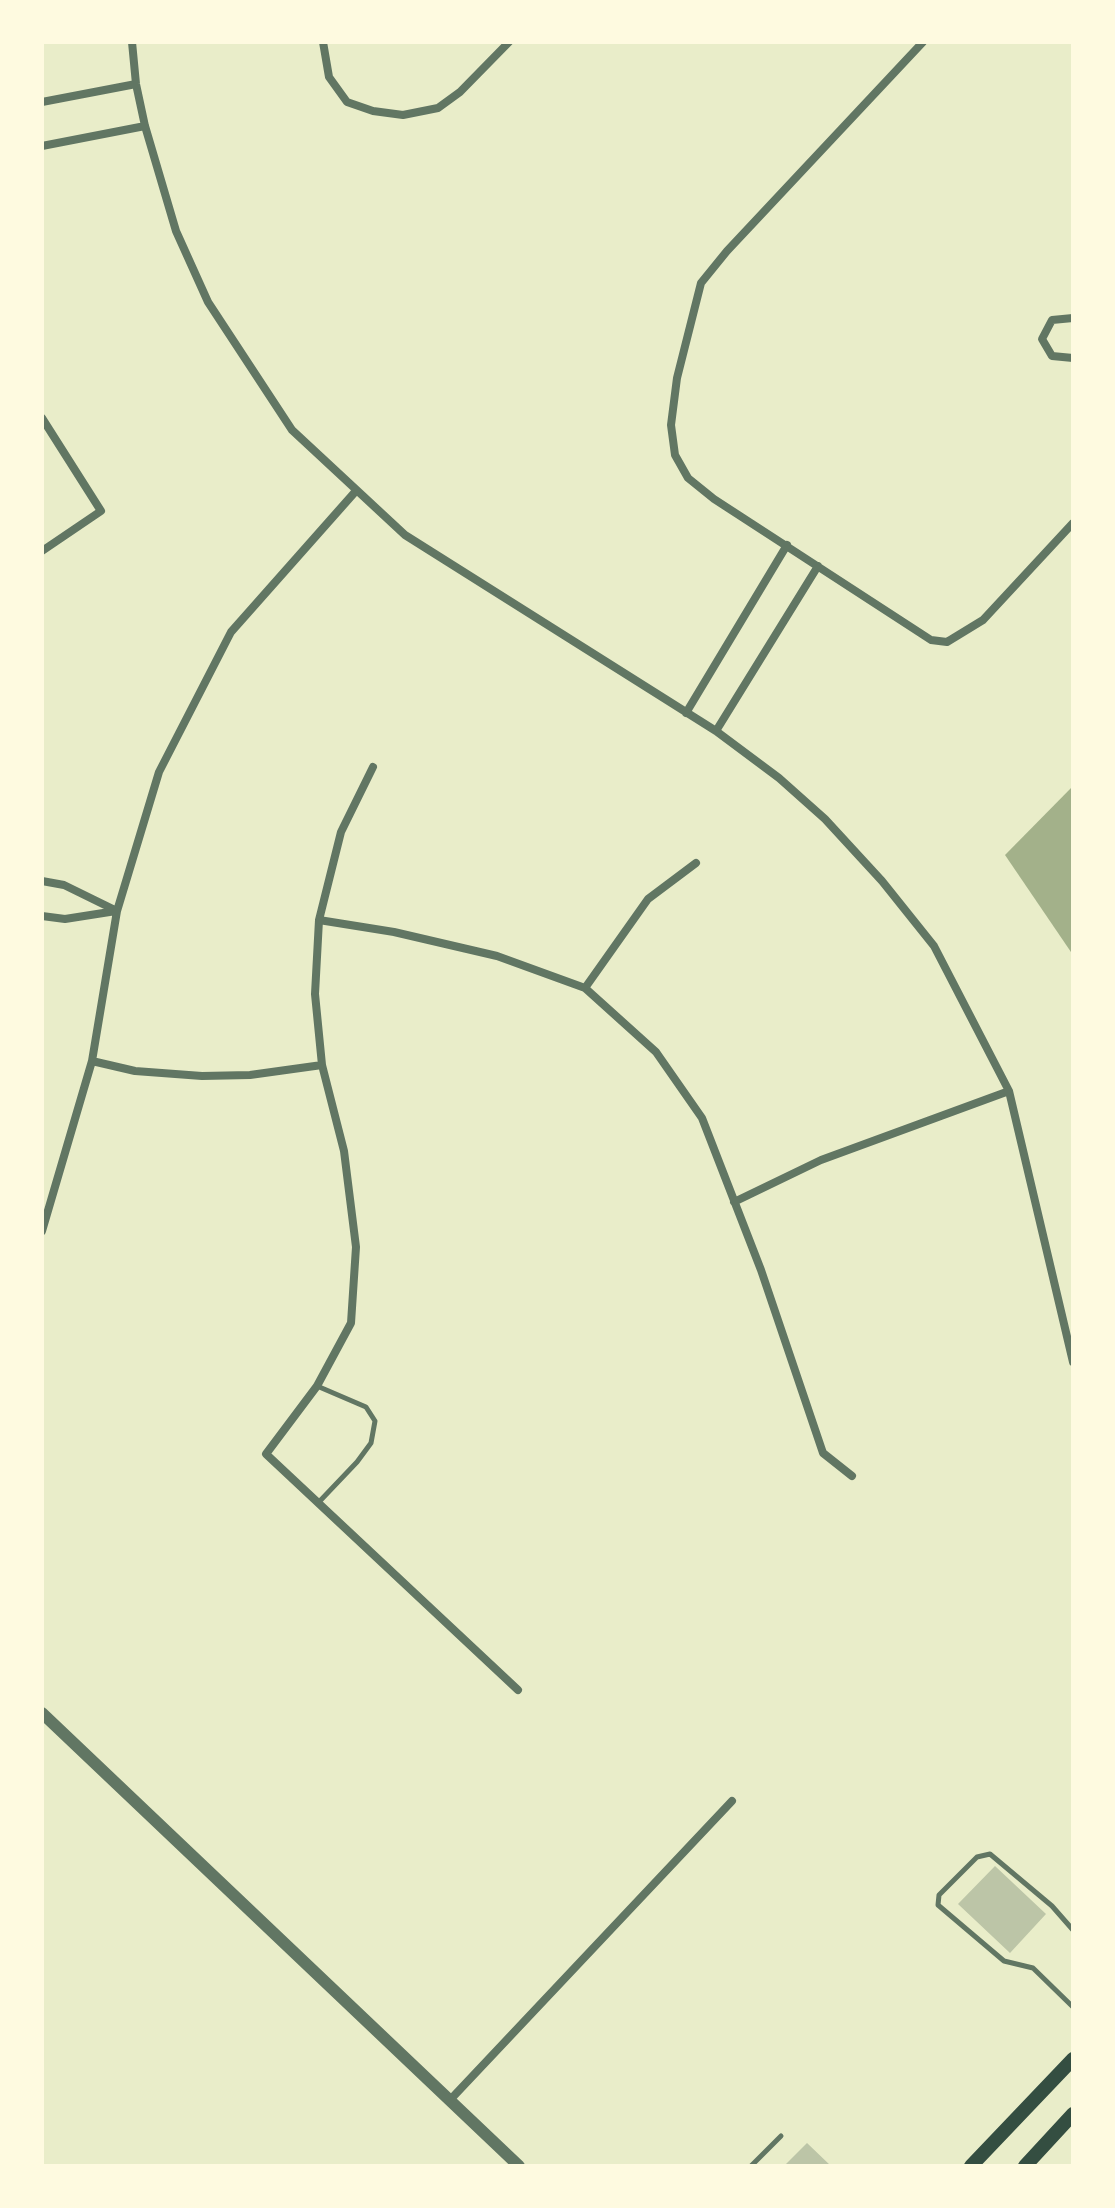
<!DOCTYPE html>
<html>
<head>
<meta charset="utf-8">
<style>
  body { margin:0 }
  #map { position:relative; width:1115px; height:2208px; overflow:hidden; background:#e9edc9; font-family:"PT Serif",serif }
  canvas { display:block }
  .frame { position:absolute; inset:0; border:44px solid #fefae0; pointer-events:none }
</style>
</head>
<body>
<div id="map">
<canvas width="1115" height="2208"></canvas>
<div class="frame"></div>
</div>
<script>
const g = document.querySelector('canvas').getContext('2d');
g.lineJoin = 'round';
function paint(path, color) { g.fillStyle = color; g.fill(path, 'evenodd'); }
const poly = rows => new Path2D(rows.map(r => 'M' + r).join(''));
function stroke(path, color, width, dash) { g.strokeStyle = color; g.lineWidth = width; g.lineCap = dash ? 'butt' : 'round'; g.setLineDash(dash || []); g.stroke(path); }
const water = poly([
  [1073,786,1073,955,1005,855]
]);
const building = poly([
  [995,1866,1046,1914,1010,1953,958,1904],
  [807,2143,831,2166,784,2166]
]);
const service = poly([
  [317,1386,366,1407,375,1421,371,1443,357,1462,318,1503],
  [1073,1930,1052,1906,990,1854,977,1857,939,1895,938,1905,1004,1961,1033,1968,1073,2007],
  [751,2166,781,2136]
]);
const minor = poly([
  [132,42,136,84,145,126,176,231,208,302,292,430,405,535,716,731,779,778,825,819,882,881,934,946,1009,1091,1073,1362],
  [323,42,329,77,347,102,373,111,403,115,438,108,460,92,509,42],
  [923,42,727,251,701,283,677,378,671,425,675,455,688,478,714,499,931,640,947,642,983,620,1073,523],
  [42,102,136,84],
  [42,146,145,126],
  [1073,318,1052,320,1042,339,1052,356,1073,358],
  [42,418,101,511,42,551],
  [686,713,787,545],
  [716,731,818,566],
  [373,767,341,832,319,920,315,994,322,1065,344,1151,356,1247,351,1323,317,1386,266,1454,518,1690],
  [42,881,64,885,117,911],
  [42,916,65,919,116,911],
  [319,920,394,932,497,956,585,988,656,1052,702,1118,761,1270,823,1453,852,1476],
  [585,988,648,899,696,863],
  [92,1061,135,1071,202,1076,250,1075,322,1065],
  [734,1202,821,1160,1009,1091],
  [42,1231,92,1061,117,911,159,772,231,632,355,492],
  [450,2100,732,1801]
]);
const tertiary = poly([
  [42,1713,519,2166]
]);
const secondary = poly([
  [971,2166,1073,2059],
  [1025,2166,1073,2114]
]);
paint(water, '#a3b18a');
paint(building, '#bcc5a7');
stroke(service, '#617663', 5);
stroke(minor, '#617663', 8);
stroke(tertiary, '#617663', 12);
stroke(secondary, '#344e41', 14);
</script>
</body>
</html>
